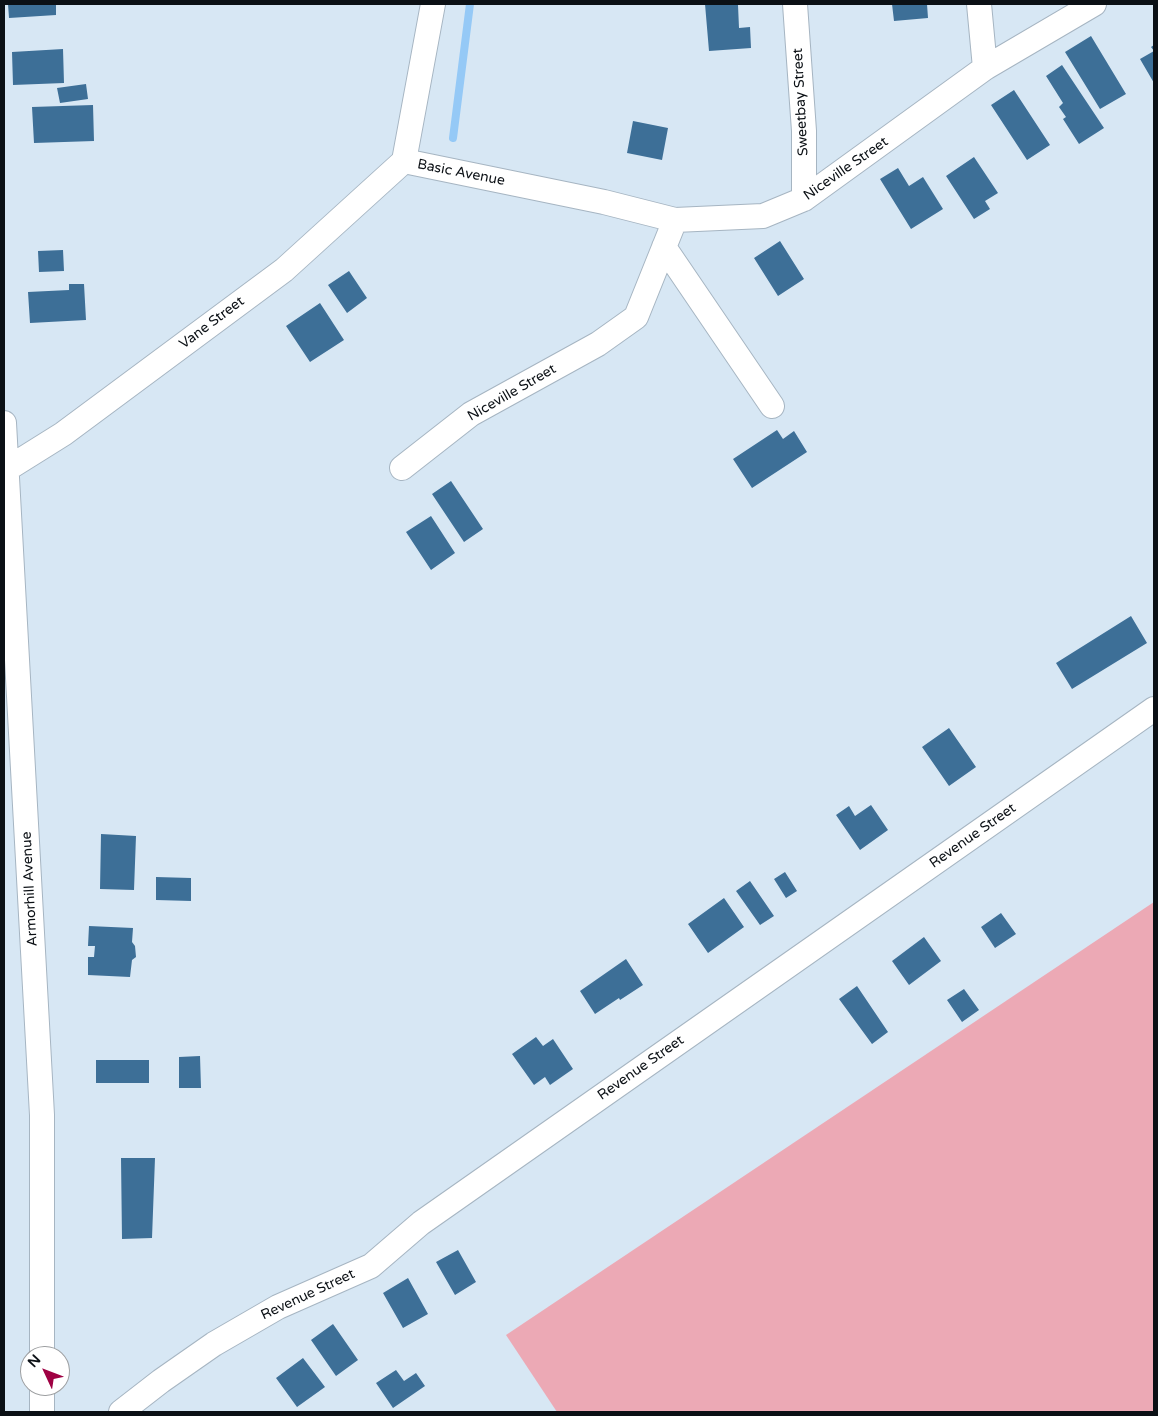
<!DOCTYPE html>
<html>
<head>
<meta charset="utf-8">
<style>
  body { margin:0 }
  #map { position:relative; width:1158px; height:1416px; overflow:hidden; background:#d7e7f4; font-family:"Varela Round",sans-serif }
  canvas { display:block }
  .frame { position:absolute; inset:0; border:5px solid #0b1015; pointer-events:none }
  .north { position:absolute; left:20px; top:1346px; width:50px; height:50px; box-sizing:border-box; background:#fff; border:1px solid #9d9fa1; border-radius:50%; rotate:313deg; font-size:14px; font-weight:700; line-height:20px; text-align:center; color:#0b1015 }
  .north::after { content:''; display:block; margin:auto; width:18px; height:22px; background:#9f0143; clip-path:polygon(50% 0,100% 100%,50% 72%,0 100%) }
</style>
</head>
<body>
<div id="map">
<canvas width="1158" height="1416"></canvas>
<div class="frame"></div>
<div class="north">N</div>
</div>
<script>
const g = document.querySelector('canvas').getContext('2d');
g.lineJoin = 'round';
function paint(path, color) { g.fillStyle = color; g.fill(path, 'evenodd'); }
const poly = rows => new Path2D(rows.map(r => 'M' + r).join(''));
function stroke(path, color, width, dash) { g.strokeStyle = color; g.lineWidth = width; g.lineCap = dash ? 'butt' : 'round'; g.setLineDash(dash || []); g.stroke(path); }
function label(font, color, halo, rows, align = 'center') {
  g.font = font + ' "Varela Round",sans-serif'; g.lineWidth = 5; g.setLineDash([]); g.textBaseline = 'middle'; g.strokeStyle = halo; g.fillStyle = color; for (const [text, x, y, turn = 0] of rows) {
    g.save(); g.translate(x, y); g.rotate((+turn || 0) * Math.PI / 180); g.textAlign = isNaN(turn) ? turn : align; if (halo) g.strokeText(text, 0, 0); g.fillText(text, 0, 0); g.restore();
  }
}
const green = poly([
  [1154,902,1154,1412,557,1412,506,1335]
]);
const stream = poly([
  [453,138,470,4]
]);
const building = poly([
  [8,4,56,4,56,15,9,18],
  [705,4,738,5,739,28,750,27,751,48,709,51],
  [892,4,927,4,928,18,894,21],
  [1091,36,1126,94,1100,109,1065,52],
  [1154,45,1154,83,1140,59,1154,51,1151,47],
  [63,49,64,83,13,85,12,52],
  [1062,65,1104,128,1079,144,1063,119,1066,117,1059,107,1063,103,1046,76],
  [86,84,88,99,60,103,57,88],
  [1014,90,1050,145,1027,160,991,105],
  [93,105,94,141,34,143,32,107],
  [633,121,668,128,662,160,627,153],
  [974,157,998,193,985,201,990,209,974,219,946,176],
  [898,168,909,186,923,177,943,209,911,229,880,179],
  [780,241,804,279,778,296,754,258],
  [63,250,64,271,39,272,38,251],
  [349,271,367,298,347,313,328,285],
  [69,284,84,284,86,320,30,323,28,292,69,290],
  [320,303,344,340,310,362,286,326],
  [777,430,783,439,794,431,807,452,752,488,733,459],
  [451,481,483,529,464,542,432,494],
  [431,516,455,553,431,570,406,532],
  [1131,616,1147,643,1072,689,1056,663],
  [949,728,976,767,949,786,922,747],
  [871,805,888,830,860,850,836,815,849,806,855,816],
  [101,834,136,836,134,890,100,889],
  [785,872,797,891,786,898,774,879],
  [156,877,191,878,191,901,156,900],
  [750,881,774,916,760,925,736,891],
  [724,898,744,927,708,953,688,924],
  [1001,913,1016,934,995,948,981,927],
  [89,926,133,928,132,942,135,946,136,957,132,960,130,977,88,975,88,957,94,957,95,946,88,946],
  [924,937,941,961,909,985,892,961],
  [626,959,643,985,620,1000,619,998,595,1014,580,991],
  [857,986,888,1032,872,1044,839,999],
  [964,989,979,1010,962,1022,947,1000],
  [536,1037,543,1046,553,1039,573,1069,550,1085,545,1077,534,1085,512,1054],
  [200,1056,201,1088,179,1088,179,1057],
  [96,1060,149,1060,149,1083,96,1083],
  [121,1158,155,1158,152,1238,122,1239],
  [458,1250,476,1282,455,1295,436,1262],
  [408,1278,428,1314,403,1328,383,1293],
  [333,1324,358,1360,336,1376,311,1340],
  [303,1358,325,1387,297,1407,276,1378],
  [396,1370,404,1381,416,1373,425,1386,393,1408,376,1383]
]);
const street = poly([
  [795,4,804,131,804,199],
  [979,4,985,68],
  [404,161,604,202,675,220],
  [404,161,433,4],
  [664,247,772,406],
  [4,423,42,1115,42,1356],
  [402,468,471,414,598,344,636,317,675,220,763,216,804,199,985,68,1094,4],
  [7,469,63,434,284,270,404,161],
  [42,1412,42,1386],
  [121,1412,161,1381,214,1344,278,1307,371,1266,421,1223,1154,709]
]);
const streetNames = [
  ["Sweetbay Street",801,102,-93],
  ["Niceville Street",846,169,-35],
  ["Basic Avenue",461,173,11],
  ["Vane Street",212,323,-37],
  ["Niceville Street",512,393,-30],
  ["Revenue Street",973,836,-35],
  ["Armorhill Avenue",30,889,-93],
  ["Revenue Street",641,1068,-35],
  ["Revenue Street",308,1295,-25]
];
paint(green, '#eca9b5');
stroke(stream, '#95c9f6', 8);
paint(building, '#3d6f97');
stroke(street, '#a6b5c2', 26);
stroke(street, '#fff', 24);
label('14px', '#0b1015', '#fff', streetNames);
</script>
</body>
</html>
